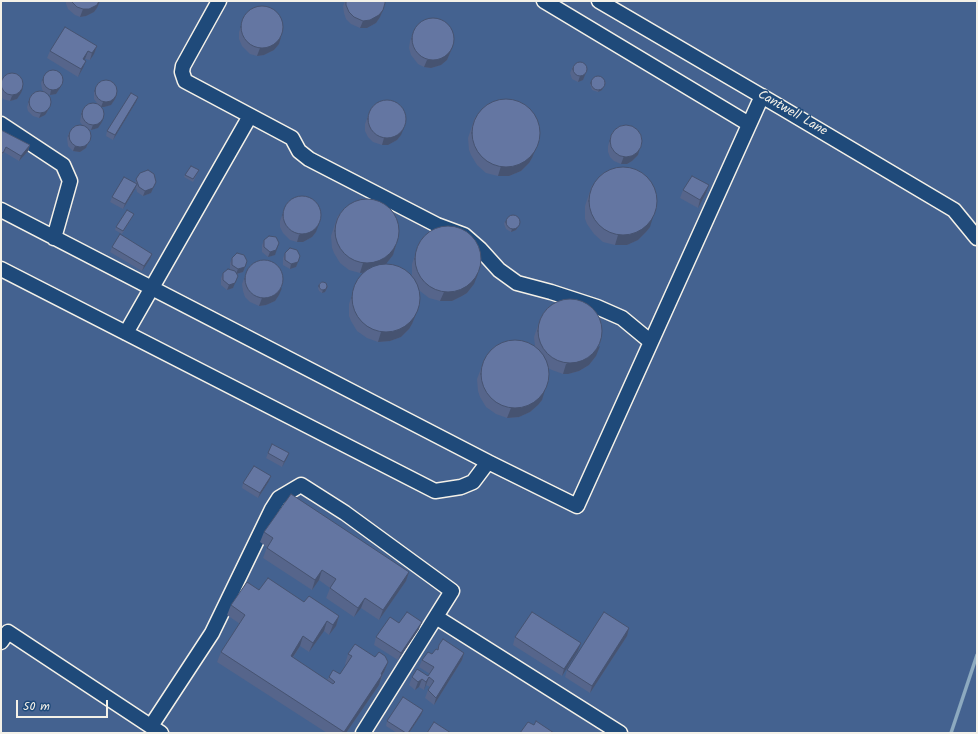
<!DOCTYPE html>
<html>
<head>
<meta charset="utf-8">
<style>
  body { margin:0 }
  #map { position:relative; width:978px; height:734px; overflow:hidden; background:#315585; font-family:Kalam,sans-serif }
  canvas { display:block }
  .frame { position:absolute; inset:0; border:2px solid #f4f1e8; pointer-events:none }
  .scale { position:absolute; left:16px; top:700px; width:92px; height:18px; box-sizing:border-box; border:2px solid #f4f1e8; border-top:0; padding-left:5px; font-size:12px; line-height:14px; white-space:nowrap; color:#f4f1e8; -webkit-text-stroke:3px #1f4a7a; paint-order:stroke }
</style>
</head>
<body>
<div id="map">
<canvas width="978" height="734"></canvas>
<div class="frame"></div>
<div class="scale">50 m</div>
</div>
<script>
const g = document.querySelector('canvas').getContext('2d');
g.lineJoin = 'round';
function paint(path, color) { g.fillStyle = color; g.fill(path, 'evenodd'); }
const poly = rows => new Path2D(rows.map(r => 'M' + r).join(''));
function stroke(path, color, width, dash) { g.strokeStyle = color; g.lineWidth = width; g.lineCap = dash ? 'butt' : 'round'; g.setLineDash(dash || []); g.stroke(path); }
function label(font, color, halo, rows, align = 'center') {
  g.font = font + ' Kalam,sans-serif'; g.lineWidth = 3; g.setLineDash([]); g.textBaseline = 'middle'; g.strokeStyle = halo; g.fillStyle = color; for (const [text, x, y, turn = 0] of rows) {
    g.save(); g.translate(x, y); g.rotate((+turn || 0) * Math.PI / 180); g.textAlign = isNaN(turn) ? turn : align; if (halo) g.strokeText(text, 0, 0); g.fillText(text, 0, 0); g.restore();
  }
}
const built = poly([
  [1,1,977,1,977,733,1,733]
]);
const stream = poly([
  [951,733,977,655]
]);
const minor = poly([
  [219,1,183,66,182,72,185,81,292,138,299,151,309,159,437,225,464,235,480,249,499,270,517,283,551,292,597,307,622,318,651,342],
  [544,1,749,124],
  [599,1,782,108,954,210,977,238],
  [1,124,63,165,70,181,54,238],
  [1,210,488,462],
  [1,269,435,491,461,487,473,482,488,462,577,506,762,96],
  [126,333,250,116],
  [436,617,620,733],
  [1,642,8,632,161,733],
  [151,726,212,633,272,509,279,498,301,485,345,513,452,591,363,733]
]);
const wall = poly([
  [66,1,100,1,97,8,94,12,86,16,80,17,75,15,68,9,66,4],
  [345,1,385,1,383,10,380,17,376,23,367,28,360,28,351,24,346,19,344,13,343,6],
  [244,18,281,37,279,44,274,50,264,55,257,56,250,54,242,46,239,39,239,32],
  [413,33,453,46,447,60,441,65,431,68,424,67,418,64,411,55,409,48,410,41],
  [97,46,94,54,90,60,85,59,85,60,83,68,78,77,47,58,50,51],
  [573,66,585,75,583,80,578,82,572,79,570,73],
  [43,78,62,83,60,88,56,94,50,95,48,94,49,107,47,112,45,115,39,118,33,116,28,111,27,107,31,95,43,91,42,89,41,83],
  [1,80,21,93,17,99,10,101,6,100,3,99,1,96],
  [591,82,606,82,602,90,598,92,592,90,590,84],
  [96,87,117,94,115,99,111,105,104,107,101,107,102,122,98,128,91,130,88,129,91,137,86,148,80,152,73,151,68,146,67,138,69,133,84,127,80,122,81,115,82,110,97,103,94,99,94,92],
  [136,102,113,140,106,136,107,131],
  [370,110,401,135,397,140,388,145,382,145,373,142,368,137,365,131,365,124],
  [475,117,536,148,532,158,529,163,521,171,509,176,498,176,486,173,477,165,471,155,469,150,468,138],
  [1,130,30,145,28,151,19,161,4,152,1,157],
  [612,133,638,155,632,161,627,164,621,164,614,161,610,157,608,152,608,146],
  [199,170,193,182,184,177,185,175],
  [136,179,156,182,151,193,143,196,137,192,136,188,123,209,110,202,112,197,135,183],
  [592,185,650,227,646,232,638,240,627,245,615,245,603,242,594,234,587,224,585,219,585,206],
  [709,185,706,193,698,208,680,198,683,190],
  [285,207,316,232,312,237,303,242,297,242,290,240,283,233,280,227,280,221],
  [134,214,122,234,115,230,116,227],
  [338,215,396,245,393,255,385,265,413,279,412,276,412,264,419,243,474,284,467,293,462,296,452,301,440,301,429,298,420,291,418,288,416,314,412,324,409,329,401,337,390,341,378,342,367,338,357,331,351,321,349,316,349,304,356,283,365,273,360,273,349,270,340,263,334,253,332,248,331,236],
  [505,221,519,226,516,230,511,232,506,229,504,224],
  [264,240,275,255,268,257,262,252,262,245],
  [112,247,152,254,150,259,142,271,110,252],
  [285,253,300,256,296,267,290,269,283,265,283,258],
  [232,258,247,261,243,272,237,274,233,288,227,290,221,285,221,278,223,273,230,270,230,263],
  [247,270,279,295,275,301,266,305,259,306,250,302,245,297,243,291,242,284],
  [319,285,328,286,325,292,322,293,319,291,318,288],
  [541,316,596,356,589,365,579,371,568,374,563,374,552,370,548,368,542,400,538,405,530,412,519,417,507,418,496,414,486,407,480,397,478,391,477,379,485,358,535,346,534,337],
  [268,453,289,453,287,458,282,467,266,458],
  [271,476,269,481,258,498,242,488,243,483],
  [264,532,409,572,406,581,379,620,361,608,354,617,326,598,330,588,319,580,312,590,263,558,267,547,260,542],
  [259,590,304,602,339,616,336,626,329,635,324,631,309,652,300,646,293,658,327,680,329,677,340,674,346,665,345,664,348,654,375,657,388,662,379,685,346,733,327,733,217,662,221,652,240,624,227,615,231,605],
  [399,623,419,629,398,660,374,645,376,637],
  [629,628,627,636,590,693,565,677,567,670],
  [515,637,581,643,578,651,562,676,513,645],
  [439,645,464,653,462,660,434,705,425,698,428,690,430,687,426,685,424,690,419,687,415,690,409,685,412,677,428,676,430,674,419,667,422,660,432,654,437,650],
  [423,710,421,715,409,733,397,733,386,726,387,721]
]);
const shadedWall = poly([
  [100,1,97,8,94,12,86,16,80,17,83,9],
  [383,10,380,17,376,23,367,28,360,28,363,21],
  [281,37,279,44,274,50,264,55,257,56,260,48],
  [97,46,94,54,90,60,92,53],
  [453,46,447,60,441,65,431,68,424,67,427,60],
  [88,51,85,59,80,66,83,59],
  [86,61,83,68,78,77,81,69],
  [587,70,583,80,578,82,580,76],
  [62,83,60,88,56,94,50,95,51,90],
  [23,88,21,93,17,99,10,101,12,96],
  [603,88,602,90,598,92,599,90],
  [117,94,115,99,111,105,104,107,101,107,103,102],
  [138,97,136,102,113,140,115,135],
  [49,107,47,112,45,115,39,118,41,113],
  [104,117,102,122,98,128,91,130,93,125],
  [404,128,401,135,397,140,388,145,382,145,384,138],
  [88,143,86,148,80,152,73,151,75,146],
  [30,145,28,151,19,161,21,156],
  [536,148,532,158,529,163,521,171,509,176,498,176,501,166],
  [640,148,638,155,632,161,627,164,621,164,624,156],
  [156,182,151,193,143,196,145,191],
  [137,184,135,189,123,209,125,204],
  [709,185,706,193,698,208,700,200],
  [653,217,650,227,646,232,638,240,627,245,615,245,618,235],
  [520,223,516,230,511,232,512,229],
  [319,224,316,232,312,237,303,242,297,242,299,235],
  [279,243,275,255,268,257,270,252],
  [396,245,393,255,386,264,381,268,371,272,360,273,363,263],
  [152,254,150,259,142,271,144,266],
  [298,262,296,267,290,269,291,264],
  [245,267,243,272,236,274,238,269],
  [478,274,474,284,467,293,462,296,452,301,440,301,444,292],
  [238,276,233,288,227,290,229,285],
  [328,286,325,292,322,293,323,290],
  [282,288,279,295,275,301,266,305,259,306,262,298],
  [416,314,412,324,409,329,401,337,390,341,378,342,381,332],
  [600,346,596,356,589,365,579,371,568,374,563,374,566,364],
  [545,390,542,400,538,405,530,412,519,417,507,418,511,408],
  [289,453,287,458,282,467,284,462],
  [271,476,269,481,258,498,260,493],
  [322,570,319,580,312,590,315,580],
  [409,572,406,581,379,620,383,610],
  [365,598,361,608,354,617,358,608],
  [339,616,336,626,329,635,333,625],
  [327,621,324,631,309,652,313,643],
  [422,622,419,629,398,660,401,653],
  [629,628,627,636,590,693,592,686],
  [303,636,300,646,287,666,291,656],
  [581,643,578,651,562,676,564,669],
  [464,653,462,660,434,705,436,698],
  [388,662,384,672,381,677,382,675,379,685,346,733,343,733],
  [429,677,426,685,424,690,426,682],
  [422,679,419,687,415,690,418,682],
  [423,710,421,715,409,733,408,733]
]);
const building = poly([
  [71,1,99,1,97,5,89,9,83,9,77,7,71,1],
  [346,1,385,1,385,3,383,10,379,15,370,20,363,21,354,17,349,12,346,5,346,1],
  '241 27a21 21 0 1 1 42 0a21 21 0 1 1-42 0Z',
  '412 39a21 21 0 1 1 42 0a21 21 0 1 1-42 0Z',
  [65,27,97,46,92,53,88,51,83,59,86,61,81,69,50,51,65,27],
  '573 69a7 7 0 1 1 14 0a7 7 0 1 1-14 0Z',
  '43 80a10 10 0 1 1 20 0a10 10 0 1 1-20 0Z',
  '1 84a11 11 0 1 1 22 0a11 11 0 1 1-22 0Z',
  '591 83a7 7 0 1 1 14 0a7 7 0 1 1-14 0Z',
  '95 91a11 11 0 1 1 22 0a11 11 0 1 1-22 0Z',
  '29 102a11 11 0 1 1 22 0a11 11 0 1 1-22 0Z',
  [131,93,138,97,115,135,107,131,131,93],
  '472 133a34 34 0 1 1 68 0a34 34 0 1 1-68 0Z',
  '368 119a19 19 0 1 1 38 0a19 19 0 1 1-38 0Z',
  '82 114a11 11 0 1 1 22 0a11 11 0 1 1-22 0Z',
  '610 141a16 16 0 1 1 32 0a16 16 0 1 1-32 0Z',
  '69 136a11 11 0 1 1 22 0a11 11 0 1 1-22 0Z',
  [1,130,30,145,21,156,6,147,3,153,1,152,1,130],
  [191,166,199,170,193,179,185,175,191,166],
  '589 201a34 34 0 1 1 68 0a34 34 0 1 1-68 0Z',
  [148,170,154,174,156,182,153,188,145,191,139,187,136,179,140,173,148,170],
  [692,176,709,185,700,200,683,190,692,176],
  [124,177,137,184,125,204,112,197,124,177],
  '283 215a19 19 0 1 1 38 0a19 19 0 1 1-38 0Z',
  '335 231a32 32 0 1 1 64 0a32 32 0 1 1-64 0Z',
  [127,210,134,214,123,231,116,227,127,210],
  '506 222a7 7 0 1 1 14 0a7 7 0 1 1-14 0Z',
  '415 259a33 33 0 1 1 66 0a33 33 0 1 1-66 0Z',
  [120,234,152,254,144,266,112,247,120,234],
  [269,236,276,237,279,243,276,250,270,252,264,247,264,240,269,236],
  [290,248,297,250,300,256,298,262,291,264,285,260,285,253,290,248],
  [237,253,244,255,247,261,245,267,238,269,232,265,232,258,237,253],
  '245 279a19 19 0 1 1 38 0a19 19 0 1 1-38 0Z',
  '352 298a34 34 0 1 1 68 0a34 34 0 1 1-68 0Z',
  [228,269,235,271,238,276,235,283,229,285,223,280,223,273,228,269],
  '319 286a4 4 0 1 1 8 0a4 4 0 1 1-8 0Z',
  '538 331a32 32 0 1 1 64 0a32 32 0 1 1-64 0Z',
  '481 374a34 34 0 1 1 68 0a34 34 0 1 1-68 0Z',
  [272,444,289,453,284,462,268,453,272,444],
  [254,466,271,476,260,493,243,483,254,466],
  [291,494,409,572,383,610,365,598,358,608,330,588,336,579,322,570,315,580,267,548,273,538,264,532,291,494],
  [268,578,304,602,309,596,339,616,333,625,327,621,313,643,303,636,291,656,333,684,335,682,329,677,333,670,340,674,352,656,348,654,355,644,375,657,379,652,385,656,388,662,381,674,382,675,344,732,221,652,245,615,231,605,247,582,259,590,268,578],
  [407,612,422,622,401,653,376,637,390,617,399,623,407,612],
  [532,612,581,643,564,669,515,637,532,612],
  [604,612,629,628,592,686,567,670,604,612],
  [443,639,464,653,436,698,428,690,434,681,429,677,426,682,422,679,418,682,412,677,417,669,428,676,434,667,422,660,428,652,432,654,436,649,438,650,439,645,443,639],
  [403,697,423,710,408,733,406,733,387,721,403,697],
  [536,721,554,733,520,733,528,722,534,725,536,721],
  [434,722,451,733,427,733,434,722]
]);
const streetNames = [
  ["Cantwell Lane",792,114,30]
];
paint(built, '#446290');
stroke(stream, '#8daac0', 3.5);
stroke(minor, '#f4f1e8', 17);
stroke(minor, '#1f4a7a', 14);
paint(wall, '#56658b');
paint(shadedWall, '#465371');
paint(building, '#6476a2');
stroke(building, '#465371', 1);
label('13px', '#f4f1e8', '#1f4a7a', streetNames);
</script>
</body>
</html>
